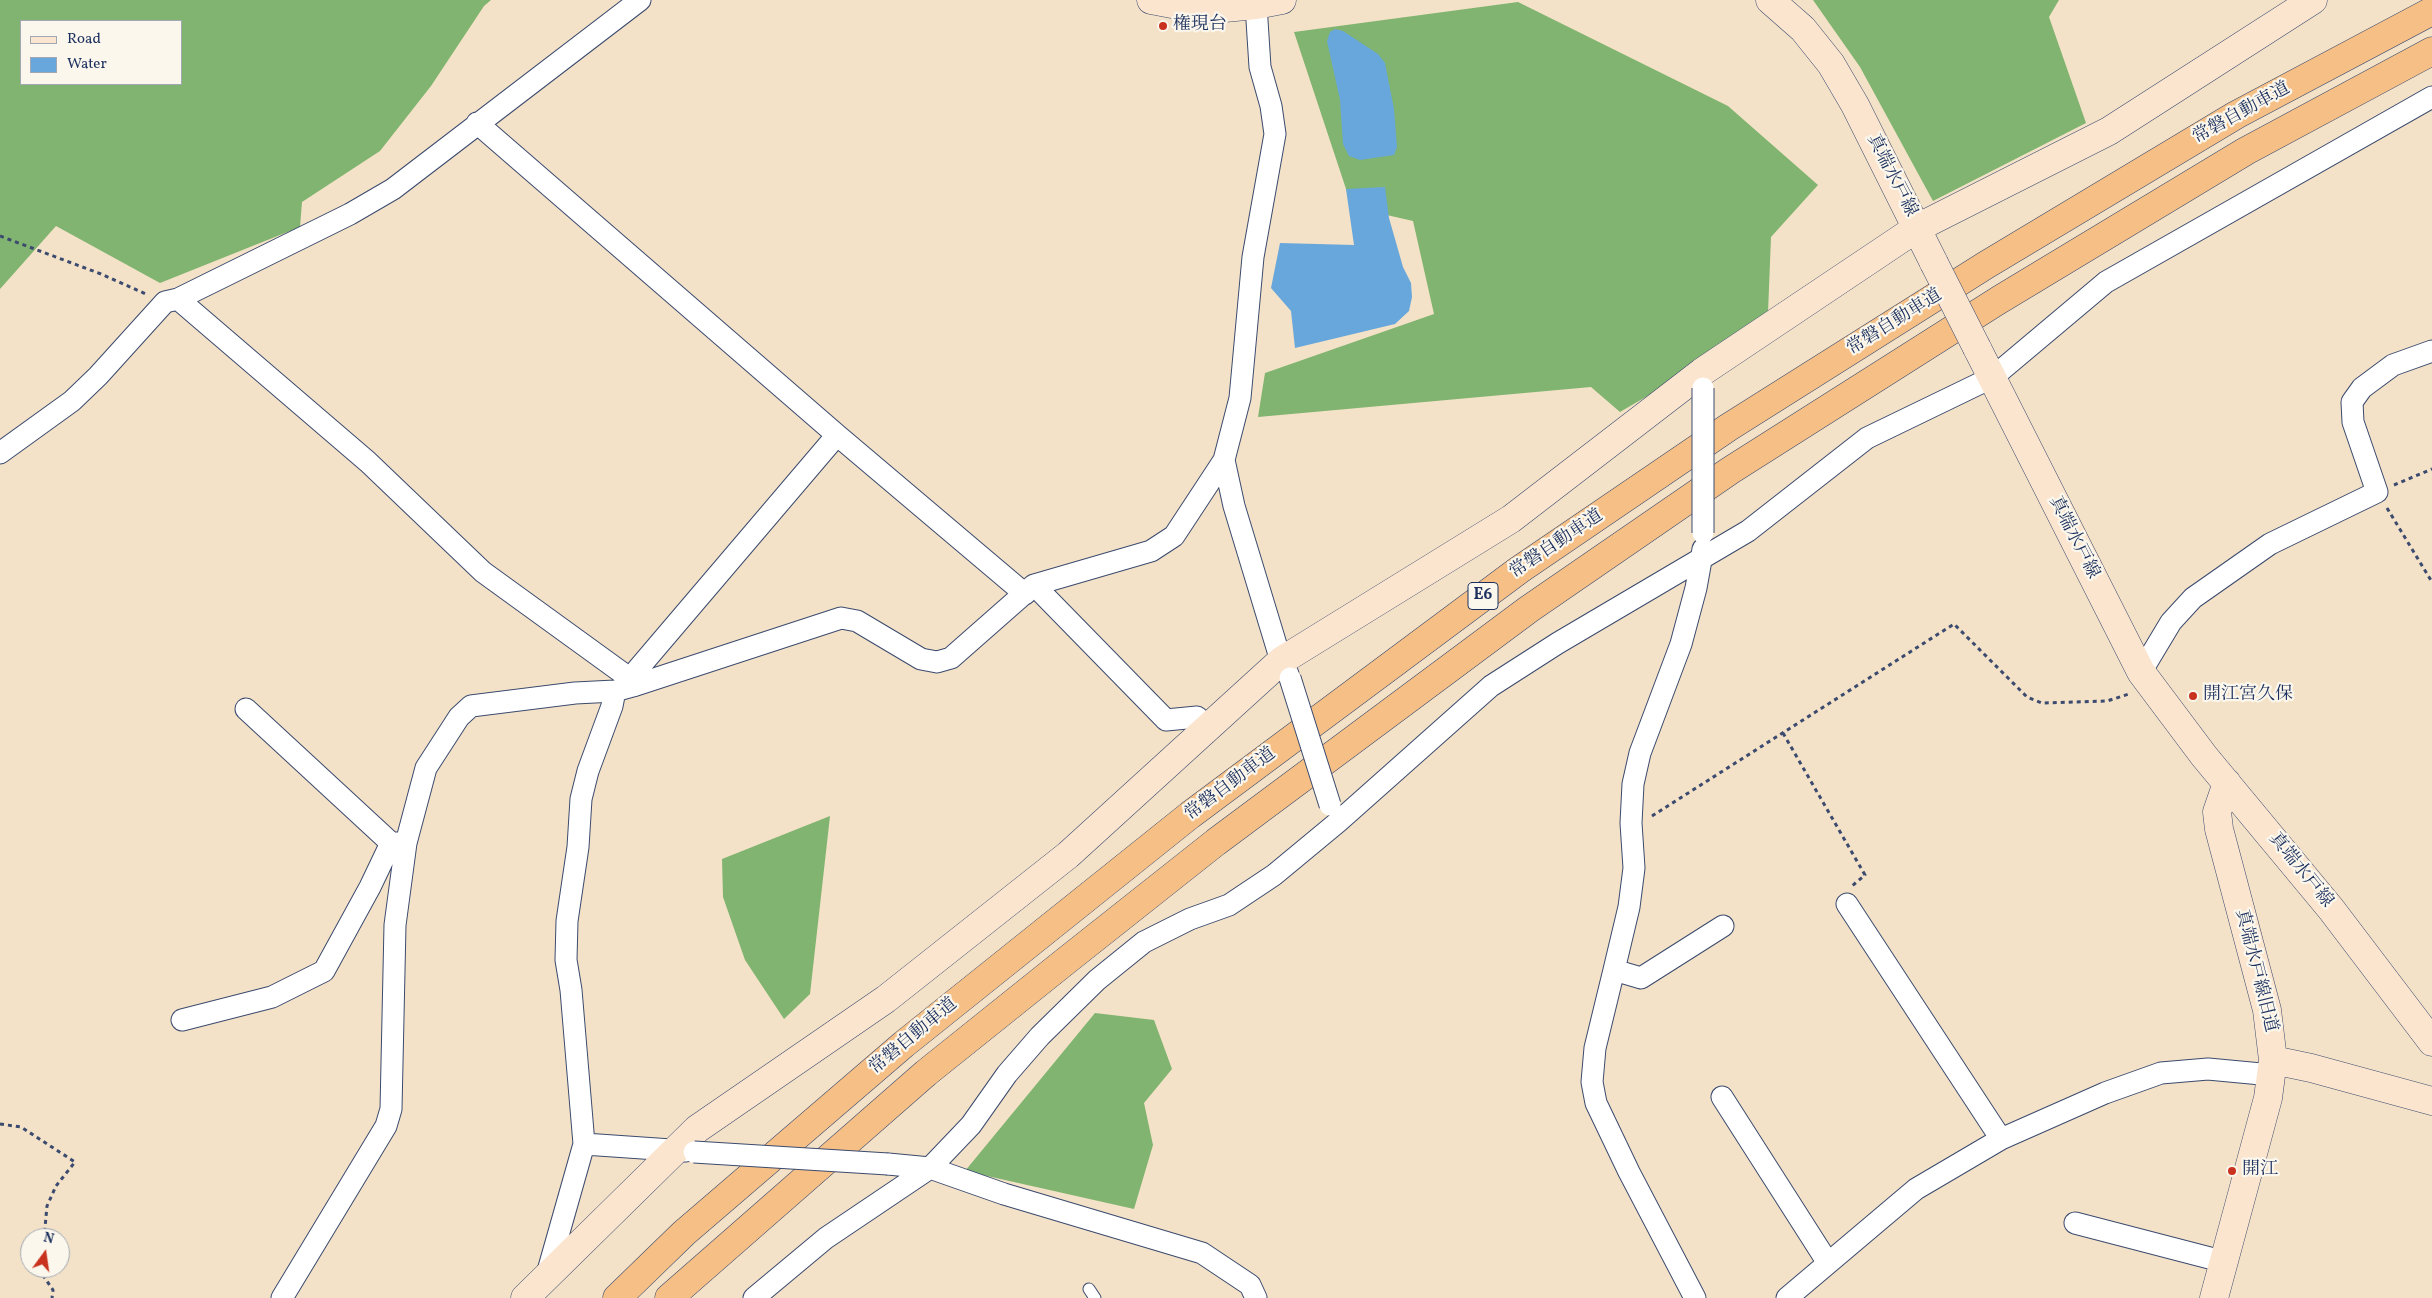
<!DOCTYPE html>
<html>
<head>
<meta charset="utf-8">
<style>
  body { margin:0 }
  #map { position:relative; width:2432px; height:1298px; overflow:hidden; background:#f3e2c7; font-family:Vollkorn,serif }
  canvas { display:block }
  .legend { position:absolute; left:20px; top:20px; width:162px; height:65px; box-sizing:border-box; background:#fbf7ec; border:1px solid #a1a7b3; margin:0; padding:6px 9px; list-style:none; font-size:15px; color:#1b2f5e }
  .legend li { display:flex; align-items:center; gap:10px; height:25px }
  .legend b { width:25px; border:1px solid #a1a7b3 }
  .north { position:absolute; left:20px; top:1228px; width:50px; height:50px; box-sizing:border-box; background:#fbf7ec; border:1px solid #a1a7b3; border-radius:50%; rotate:14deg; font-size:14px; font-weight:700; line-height:20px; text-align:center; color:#1b2f5e }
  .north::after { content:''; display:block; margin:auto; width:18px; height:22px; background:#c8321e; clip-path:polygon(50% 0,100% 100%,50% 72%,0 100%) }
</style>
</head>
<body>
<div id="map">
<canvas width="2432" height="1298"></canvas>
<ul class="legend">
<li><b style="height:6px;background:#fbe5cf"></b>Road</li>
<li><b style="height:14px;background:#68a7db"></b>Water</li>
</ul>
<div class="north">N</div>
</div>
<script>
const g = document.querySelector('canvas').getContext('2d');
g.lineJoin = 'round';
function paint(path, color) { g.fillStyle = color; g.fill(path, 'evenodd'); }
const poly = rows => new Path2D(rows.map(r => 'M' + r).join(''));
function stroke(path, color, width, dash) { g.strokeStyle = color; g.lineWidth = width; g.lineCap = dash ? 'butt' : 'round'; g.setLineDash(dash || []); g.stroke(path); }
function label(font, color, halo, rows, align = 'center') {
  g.font = font + ' Vollkorn,"Noto Serif JP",serif'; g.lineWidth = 4.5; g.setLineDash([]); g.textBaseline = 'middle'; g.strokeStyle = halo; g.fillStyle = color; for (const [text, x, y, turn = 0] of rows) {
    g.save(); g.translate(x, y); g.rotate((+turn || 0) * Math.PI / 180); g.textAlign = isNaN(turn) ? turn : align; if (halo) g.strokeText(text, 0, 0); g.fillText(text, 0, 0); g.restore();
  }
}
const forest = poly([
  [0,0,491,0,484,6,431,86,380,151,302,202,300,227,160,283,56,226,0,289],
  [21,21,181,21,181,84,21,84],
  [1813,0,2059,0,2049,17,2086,123,1933,201,1860,67],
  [1518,2,1728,106,1818,185,1771,237,1768,313,1692,370,1620,412,1591,387,1258,417,1265,373,1434,314,1413,221,1352,207,1294,32],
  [830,816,810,994,784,1019,745,960,723,897,722,859],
  [1095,1013,1154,1020,1172,1069,1144,1103,1153,1145,1134,1209,965,1171]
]);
const water = poly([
  [1335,29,1343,31,1378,54,1385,63,1394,109,1397,147,1394,155,1360,160,1349,156,1343,144,1340,100,1327,41,1330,32],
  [1385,187,1389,218,1403,267,1411,283,1412,297,1409,311,1395,324,1295,348,1291,311,1271,288,1280,243,1354,245,1346,189]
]);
const path = poly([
  [0,236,101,274,146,294],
  [2394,485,2432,469],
  [2387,508,2432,582],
  [1783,733,1865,875,1852,886],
  [1652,816,1954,624,2027,697,2042,703,2107,701,2129,694],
  [0,1124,21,1127,75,1162,56,1186,47,1206,44,1238],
  [41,1268,40,1271,53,1290,52,1298]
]);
const lane = poly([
  [1089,1289,1095,1298]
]);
const street = poly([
  [1256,5,1260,67,1271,106,1275,134,1253,257,1240,398,1224,460,1234,506,1281,661,1288,674],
  [477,123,837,435,1025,594],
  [178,299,368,462,483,572,621,672,633,686],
  [0,453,72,401,98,376,165,302,178,299,350,214,393,189,640,0],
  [1703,549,1696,588,1681,644,1640,753,1633,784,1631,823,1634,868,1629,907,1614,970,1641,978,1723,926],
  [1034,585,1166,720,1197,717,1208,727],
  [2141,672,2171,622,2193,598,2270,544,2377,492,2353,422,2352,402,2362,388,2393,365,2432,351],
  [633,686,637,670,837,435],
  [246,709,391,843,403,843],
  [1847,904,2001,1139],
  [1614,970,1595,1048,1592,1082,1596,1103,1629,1172,1695,1298],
  [182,1020,272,997,324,971,370,887,391,843],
  [1722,1097,1828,1263],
  [584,1144,686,1151],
  [888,1164,930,1168,1004,1194,1202,1253,1250,1285,1256,1298],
  [2075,1223,2225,1262],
  [546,1278,584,1144,571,990,566,960,567,921,578,847,581,799,588,771,612,706,615,691],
  [282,1298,386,1126,391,1109,395,925,406,843,426,768,459,717,471,706,575,693,615,691,633,686,841,618,857,621,921,659,937,662,951,658,1034,585,1151,551,1174,536,1224,460],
  [754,1298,826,1238,930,1168,971,1125,1007,1074,1040,1036,1097,980,1144,942,1190,919,1229,905,1274,875,1338,822,1491,686,1558,643,1748,531,1867,438,1993,377,2106,282,2432,97],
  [1787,1298,1916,1189,2001,1139,2105,1093,2161,1073,2208,1069,2272,1075]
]);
const secondary = poly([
  [1151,0,1193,8,1214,9,1256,5,1282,0],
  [1770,0,1803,29,1831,64,1855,105,1934,263],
  [1977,348,2141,672,2204,756,2331,909,2432,1042],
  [2273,1060,2311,1068,2432,1101],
  [525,1298,697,1129,886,999,1068,855,1281,661,1511,519,1702,372,1917,228,2109,131,2313,0],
  [2214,1298,2268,1098,2273,1060,2267,1010,2219,829,2217,812,2227,783]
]);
const highway = poly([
  [617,1298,684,1233,904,1044,1190,815,1519,570,1729,427,1986,265,2236,115,2432,11],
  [669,1298,926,1073,1067,960,1216,842,1529,609,1731,470,1999,300,2246,151,2432,51]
]);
const streetBridge = poly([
  [1703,388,1703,533],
  [1290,678,1330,805],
  [694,1152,888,1164]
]);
const secondaryBridge = poly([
  [1934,263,1977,348]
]);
const markers = [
  [1163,26,5,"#c8321e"],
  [2193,696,5,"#c8321e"],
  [2232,1171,5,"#c8321e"]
];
const shields = [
  [1483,596,30]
];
const shieldNames = [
  ["E6",1483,596]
];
const poiNames = [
  ["権現台",1173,26],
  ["開江宮久保",2203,696],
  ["開江",2242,1171]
];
const streetNames = [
  ["常磐自動車道",2242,114,-29],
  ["真端水戸線",1891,176,63],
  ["常磐自動車道",1895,323,-32],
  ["真端水戸線",2073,538,63],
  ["常磐自動車道",1557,545,-34],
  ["常磐自動車道",1231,785,-37],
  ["真端水戸線",2300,871,51],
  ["真端水戸線旧道",2255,971,76],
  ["常磐自動車道",914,1037,-40]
];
paint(forest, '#80b470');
paint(water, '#68a7db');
stroke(lane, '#3b4a6e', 13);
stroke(street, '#3b4a6e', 23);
stroke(secondary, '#3b4a6e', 29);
stroke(highway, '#3b4a6e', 29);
stroke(path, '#3b4a6e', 3, [4, 4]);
stroke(lane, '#fff', 11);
stroke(street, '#fff', 21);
stroke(secondary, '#fbe5cf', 28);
stroke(highway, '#f5bf86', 28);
stroke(streetBridge, '#3b4a6e', 23, []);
stroke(secondaryBridge, '#3b4a6e', 29, []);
stroke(streetBridge, '#fff', 21);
stroke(secondaryBridge, '#fbe5cf', 28);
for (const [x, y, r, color] of markers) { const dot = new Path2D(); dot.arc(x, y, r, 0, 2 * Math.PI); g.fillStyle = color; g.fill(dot); stroke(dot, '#fbf7ec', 2); }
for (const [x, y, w] of shields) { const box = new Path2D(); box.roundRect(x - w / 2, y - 13.5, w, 27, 4); g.fillStyle = '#fbf7ec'; g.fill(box); stroke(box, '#1b2f5e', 1); }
label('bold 16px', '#1b2f5e', null, shieldNames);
label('18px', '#1b2f5e', '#fbf7ec', poiNames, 'left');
label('18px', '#1b2f5e', '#fbf7ec', streetNames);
</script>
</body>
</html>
